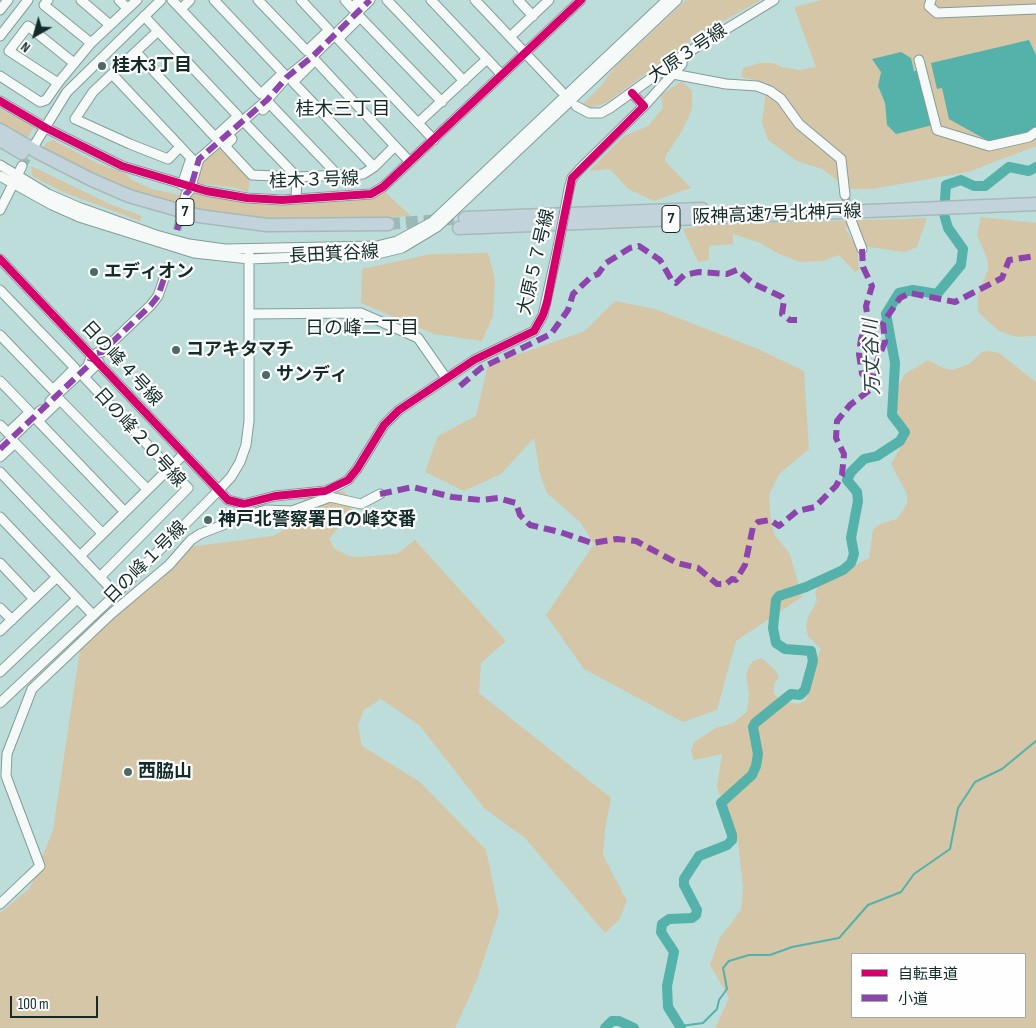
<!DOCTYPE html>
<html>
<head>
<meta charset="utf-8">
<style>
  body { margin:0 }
  #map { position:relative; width:1036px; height:1028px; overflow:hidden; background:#bdddda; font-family:"Sofia Sans Condensed","Noto Sans JP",sans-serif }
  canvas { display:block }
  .legend { position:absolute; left:851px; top:953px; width:175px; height:65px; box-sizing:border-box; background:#fefefe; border:1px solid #a0aaa9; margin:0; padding:6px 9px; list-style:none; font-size:15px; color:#132c29 }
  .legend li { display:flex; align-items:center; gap:10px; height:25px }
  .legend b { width:25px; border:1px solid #a0aaa9 }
  .north { position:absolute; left:10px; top:10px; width:50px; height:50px; -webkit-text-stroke:4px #fefefe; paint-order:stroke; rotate:218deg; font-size:14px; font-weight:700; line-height:20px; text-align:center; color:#132c29 }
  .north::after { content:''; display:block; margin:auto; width:18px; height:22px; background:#132c29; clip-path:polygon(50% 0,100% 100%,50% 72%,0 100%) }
  .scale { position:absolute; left:10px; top:996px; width:88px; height:22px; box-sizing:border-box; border:2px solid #132c29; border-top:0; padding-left:6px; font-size:15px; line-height:18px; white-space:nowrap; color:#132c29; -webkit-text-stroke:4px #fefefe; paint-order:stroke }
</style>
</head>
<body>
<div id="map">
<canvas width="1036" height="1028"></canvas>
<ul class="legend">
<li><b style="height:6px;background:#d6006c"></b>自転車道</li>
<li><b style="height:6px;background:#8e44ad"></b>小道</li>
</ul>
<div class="north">N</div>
<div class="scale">100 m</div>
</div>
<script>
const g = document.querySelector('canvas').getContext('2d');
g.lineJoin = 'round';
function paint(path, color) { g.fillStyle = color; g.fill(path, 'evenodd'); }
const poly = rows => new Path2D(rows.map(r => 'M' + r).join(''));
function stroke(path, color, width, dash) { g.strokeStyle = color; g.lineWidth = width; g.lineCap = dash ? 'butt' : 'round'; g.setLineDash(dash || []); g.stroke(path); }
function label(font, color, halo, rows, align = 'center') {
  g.font = font + ' "Sofia Sans Condensed","Noto Sans JP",sans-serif'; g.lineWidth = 4.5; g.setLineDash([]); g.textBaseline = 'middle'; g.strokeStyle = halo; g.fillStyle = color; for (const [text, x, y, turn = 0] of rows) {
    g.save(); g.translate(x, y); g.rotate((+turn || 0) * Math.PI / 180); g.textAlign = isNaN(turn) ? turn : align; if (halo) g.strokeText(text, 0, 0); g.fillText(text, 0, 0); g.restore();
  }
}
const green = poly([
  [686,0,761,0,700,34,606,103,589,108,583,104,600,87,615,67],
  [822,0,1036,0,1036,55,1029,40,937,89,942,87,1028,134,1036,127,1036,146,968,172,872,189,848,189,822,169,797,161,768,140,762,123,767,83,741,77,743,68,760,63,774,63,781,67,799,70,816,67,794,7],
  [879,66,918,70,887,125,885,103,878,86,881,72],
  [682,81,692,91,692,109,682,131,665,157,665,161,691,188,654,201,628,189,610,169,589,171,624,136,648,126,663,108,661,95],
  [0,109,34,127,28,137,22,138,0,123],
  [53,140,97,163,126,174,132,180,152,189,180,195,177,205,100,178,43,150,46,143],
  [221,147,250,177,248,192,231,187,194,183,198,166,211,152,216,153],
  [31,166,112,205,142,216,140,221,63,192,32,176],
  [191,192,217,197,284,202,352,201,372,198,385,192,411,216,297,221,245,219,186,208],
  [981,217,1036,223,1036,336,1017,337,999,331,978,312,978,294,988,270,988,261,977,235],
  [927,218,917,247,904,252,863,246,859,227,845,228,857,248,859,270,855,272,839,255,823,261,800,262,779,254,760,243,733,234,733,244,709,246,709,260,698,262,683,229,709,225],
  [488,253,495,279,493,316,482,341,434,334,361,303,362,269,431,254],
  [615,301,655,309,758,349,804,371,809,449,779,474,769,495,770,513,774,534,790,554,802,597,736,641,717,710,683,722,584,669,546,615,594,544,580,522,547,493,540,474,534,438,501,474,464,491,425,472,438,436,476,416,488,365,585,331],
  [990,351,999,353,1036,382,1036,1028,715,1028,729,998,710,965,719,939,741,910,743,889,738,841,717,787,722,754,694,760,691,751,694,742,716,728,733,723,747,712,749,694,746,676,748,668,753,661,762,658,775,670,779,677,774,684,774,694,781,700,798,704,806,700,813,664,821,649,808,636,806,627,808,617,817,601,815,592,819,585,869,558,873,530,880,524,897,519,907,504,907,494,891,464,902,444,903,434,896,407,896,390,905,374,928,360,943,368,953,370,969,364,982,352],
  [852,954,1025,954,1025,1017,852,1017],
  [330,487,345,492,352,511,329,539,335,549,349,556,359,557,397,554,415,540,506,641,481,663,479,693,611,798,605,829,603,855,627,901,619,920,605,933,525,838,484,808,420,726,381,699,364,710,358,725,362,746,420,782,486,850,499,912,477,980,455,1028,0,1028,0,913,30,888,53,830,80,650,181,548,273,536,294,524,304,498]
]);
const water = poly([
  [1029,40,1036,55,1036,127,1028,134,990,142,949,119,942,88,937,89,931,63],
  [901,52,911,58,914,71,919,70,933,125,896,134,887,125,885,103,878,86,881,72,872,59]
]);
const stream = poly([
  [681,1026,703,1023,717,1009,719,1000,727,989,723,968,729,961,749,955,770,955,792,947,839,938,868,905,901,892,914,874,950,849,958,808,975,782,1002,769,1036,741]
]);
const river = poly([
  [605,1028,612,1021,619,1021,634,1028],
  [681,1028,668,1007,667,986,674,952,661,932,662,924,669,919,692,918,696,915,697,910,684,885,684,879,699,856,727,845,732,840,732,835,721,803,752,775,756,766,758,754,753,727,755,723,791,694,800,695,805,690,813,661,811,651,785,649,776,643,773,628,776,600,779,596,806,587,843,570,851,563,854,554,851,538,858,501,857,492,847,480,851,472,864,459,877,456,900,441,905,432,892,415,895,363,886,314,899,293,913,290,937,294,961,265,963,249,948,228,944,214,946,185,961,180,974,186,985,186,1009,167,1029,171,1036,167]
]);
const minorTunnel = poly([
  [22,166,35,144],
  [845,195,850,217],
  [177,230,183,207]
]);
const highwayTunnel = poly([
  [388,224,465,218]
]);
const minor = poly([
  [48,0,44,5,91,43],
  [81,0,110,25],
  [119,0,127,8],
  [172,0,261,94,283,73,214,0],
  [258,0,307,51,329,30,301,0],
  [345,0,352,8,360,0],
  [387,0,464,81],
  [431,0,487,59],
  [475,0,510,37],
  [518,0,533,16],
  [549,0,510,37,561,91],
  [931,0,929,6,937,13,1036,9],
  [181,9,190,0],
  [0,10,8,0],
  [144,16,158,31,112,74,191,158,182,185],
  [0,36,28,0],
  [136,52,215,137,238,116,158,31],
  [919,60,937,130,989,146,1029,137,1036,132],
  [112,74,93,92,75,119,130,144,168,159,180,147],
  [673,74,726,84,757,86,770,91,781,99,799,124,841,159,845,195],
  [0,76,40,102,46,100,58,83,91,43,137,0],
  [58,83,9,51,28,26,74,63],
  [0,101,46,128,122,166,206,191,247,198,282,200,371,194,383,187,581,0],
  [576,106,589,113,601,113,610,108,682,56,774,0],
  [644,106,682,64,682,56],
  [263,110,269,103,333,170,335,176],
  [418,123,487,59,502,75],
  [247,125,297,177],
  [232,139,225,146,252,175,297,177],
  [434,140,338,39,360,17,442,102],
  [35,144,67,92,161,0],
  [0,165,48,194,78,207,156,235,189,244,225,249,377,246,397,241,432,222,667,0],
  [374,167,293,82,315,60,395,146],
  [0,176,52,205,79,217,194,253,249,259,377,254,402,248,437,227,677,0],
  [192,183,199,159,267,100,287,77,312,57,370,0],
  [569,189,572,178,580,169,644,106,632,93],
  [296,199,297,177,363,174,374,167,395,146,410,162],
  [183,206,186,194,190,190],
  [0,210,22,166],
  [851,220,862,249],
  [0,259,228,500,244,504,275,496,325,491,337,486,348,480,357,469,384,425,399,410,474,360,534,331,543,315,558,247],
  [0,290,75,368,53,390,0,335],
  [250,314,361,313,418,338,446,378],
  [97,353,102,352,151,305,158,296,168,267],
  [99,362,84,377,188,488,100,577],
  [0,381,30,412,8,433,0,425],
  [50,401,88,366,90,360],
  [0,449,41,410],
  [0,457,15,443,102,533],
  [0,472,80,556],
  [124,511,38,421,60,400,147,489],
  [0,517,93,615],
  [0,563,34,599],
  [116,594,80,556,184,454],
  [0,608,12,620],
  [0,631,57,577],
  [0,672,77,599],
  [0,703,116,594,219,490,231,477,240,462,246,445,249,421,249,255],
  [0,904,40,866,6,776,7,754,32,689,111,614,169,565,191,540,200,534,243,517,266,510,292,511,330,497,361,504,380,494]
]);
const highway = poly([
  [0,130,39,153,92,180,129,196,199,216,267,225,388,224],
  [0,140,22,153],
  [465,218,702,209],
  [459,228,1036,204]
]);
const minorBridge = poly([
  [558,247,569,189]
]);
const quiet = poly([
  [192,183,199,159,267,100,287,77,312,57,370,0],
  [177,230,186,194,190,190],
  [862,249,863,267,872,286,866,306,868,320,861,339,859,354,862,374,872,382],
  [97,353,102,352,151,305,158,296,168,267],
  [460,386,481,368,551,334,568,310,573,294,591,277,598,274,606,263,630,248,639,246,660,260,671,279,676,283,684,275,699,272,727,274,737,270,754,284,782,297,784,300,782,314,790,320,797,320],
  [0,449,88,366,90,360],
  [380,494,413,487,452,497,481,500,498,498,516,503,520,515,530,525,560,532,592,543,617,539,636,541,677,563,698,568,717,584,726,584,732,579,736,580,745,565,753,527,758,522,770,520,779,526,797,511,815,507,836,486,842,475,844,454,836,438,837,421,850,405,871,389,874,368,885,342,883,323,900,298,910,293,955,302,1002,278,1009,260,1036,256]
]);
const cycleway = poly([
  [0,101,46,128,122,166,206,191,247,198,282,200,371,194,383,187,581,0],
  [0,259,228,500,244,504,275,496,325,491,348,480,357,469,384,425,399,410,474,360,534,331,543,315,547,302,572,178,644,106,632,93]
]);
const markers = [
  [102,66,5,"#4e6a67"],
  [94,272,5,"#4e6a67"],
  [176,350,5,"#4e6a67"],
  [266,375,5,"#4e6a67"],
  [208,520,5,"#4e6a67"],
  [128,772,5,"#4e6a67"]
];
const shields = [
  [185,212,18],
  [671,219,18]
];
const shieldNames = [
  ["7",185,212],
  ["7",671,219]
];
const streetNames = [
  ["大原３号線",688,54,-34],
  ["桂木３号線",314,181,-2],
  ["阪神高速7号北神戸線",777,215,-2],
  ["長田箕谷線",334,255,-3],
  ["大原５７号線",537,262,-77],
  ["日の峰４号線",121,364,47],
  ["日の峰２０号線",139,438,48],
  ["日の峰１号線",146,563,-45]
];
const poiNames = [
  ["桂木3丁目",112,66],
  ["エディオン",104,272],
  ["コアキタマチ",186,350],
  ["サンディ",276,375],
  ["神戸北警察署日の峰交番",218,520],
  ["西脇山",138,772]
];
const neighbourhoodNames = [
  ["桂木三丁目",343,110],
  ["日の峰二丁目",362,329]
];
const waterNames = [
  ["万丈谷川",873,357,-92]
];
paint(green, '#d4c6a7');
paint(water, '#54b2aa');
stroke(stream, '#54b2aa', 2);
stroke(river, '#54b2aa', 10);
stroke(minorTunnel, '#9bbab7', 9, [9, 4.5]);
stroke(highwayTunnel, '#9bbab7', 12, [12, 6]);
stroke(minor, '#849d9a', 11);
stroke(highway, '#a7b9b7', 15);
stroke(minor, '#f5faf9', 9);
stroke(highway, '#c3d3db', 12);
stroke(minorBridge, '#849d9a', 11, []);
stroke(minorBridge, '#f5faf9', 9);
stroke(quiet, '#8e44ad', 6, [12, 6]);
stroke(cycleway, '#d6006c', 8);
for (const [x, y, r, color] of markers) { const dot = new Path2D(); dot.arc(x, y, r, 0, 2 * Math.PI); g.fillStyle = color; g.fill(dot); stroke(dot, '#fefefe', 2); }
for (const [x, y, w] of shields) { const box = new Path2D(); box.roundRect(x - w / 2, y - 13.5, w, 27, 4); g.fillStyle = '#fefefe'; g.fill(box); stroke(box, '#132c29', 1); }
label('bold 16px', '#132c29', null, shieldNames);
label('18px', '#132c29', '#fefefe', streetNames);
label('bold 18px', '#132c29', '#fefefe', poiNames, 'left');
label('19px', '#132c29', '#fefefe', neighbourhoodNames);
label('italic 19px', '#263f3c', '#fefefe', waterNames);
</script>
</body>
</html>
